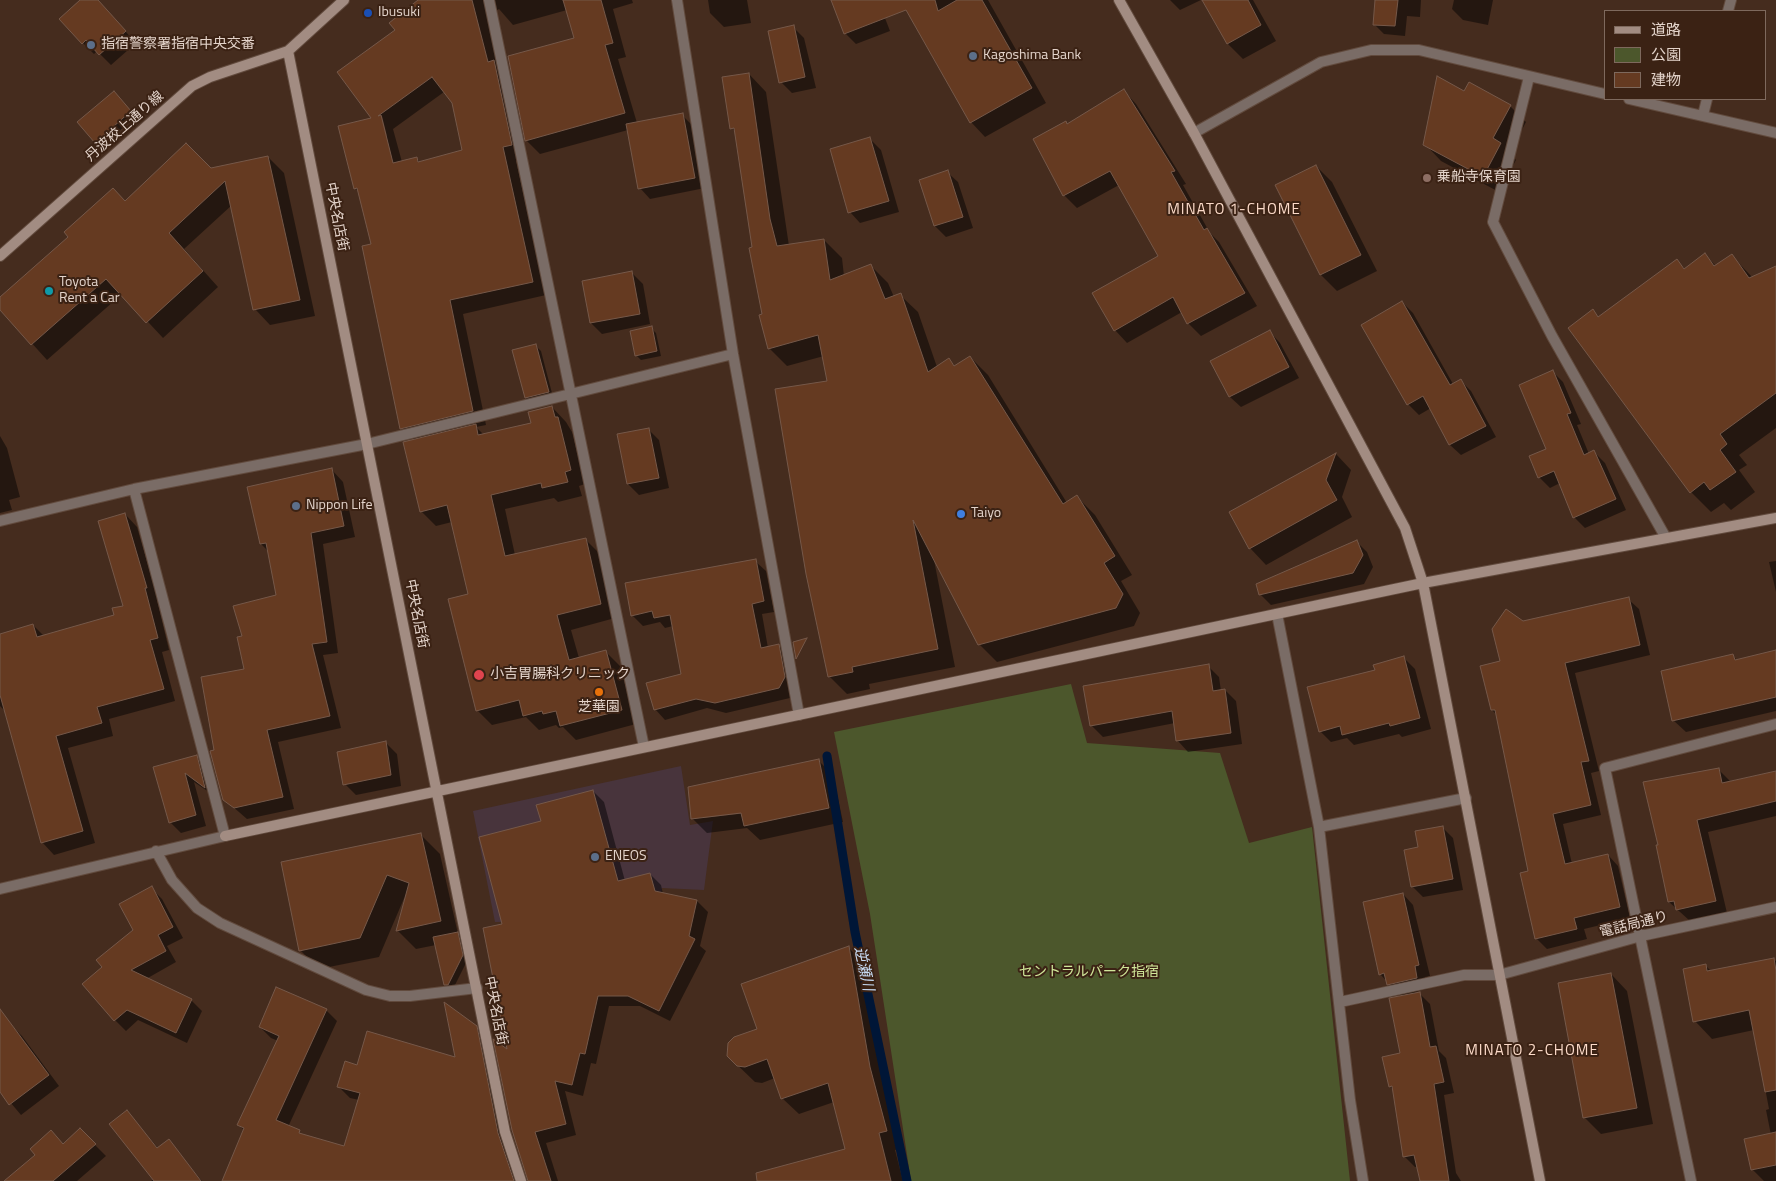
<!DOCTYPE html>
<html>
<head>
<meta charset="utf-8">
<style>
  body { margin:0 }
  #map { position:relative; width:1776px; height:1181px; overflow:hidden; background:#452c1e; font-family:"Titillium Web","Noto Sans JP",sans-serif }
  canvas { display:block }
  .legend { position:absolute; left:1604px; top:10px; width:162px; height:90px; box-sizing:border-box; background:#3b2214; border:1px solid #7e695d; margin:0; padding:6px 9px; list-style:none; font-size:15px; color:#e3d3ca }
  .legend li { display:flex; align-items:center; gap:10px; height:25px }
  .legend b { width:25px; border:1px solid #7e695d }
</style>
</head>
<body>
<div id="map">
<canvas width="1776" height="1181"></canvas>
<ul class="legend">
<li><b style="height:6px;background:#a28c82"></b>道路</li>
<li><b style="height:14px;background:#4c572c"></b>公園</li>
<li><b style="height:14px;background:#653a21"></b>建物</li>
</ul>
</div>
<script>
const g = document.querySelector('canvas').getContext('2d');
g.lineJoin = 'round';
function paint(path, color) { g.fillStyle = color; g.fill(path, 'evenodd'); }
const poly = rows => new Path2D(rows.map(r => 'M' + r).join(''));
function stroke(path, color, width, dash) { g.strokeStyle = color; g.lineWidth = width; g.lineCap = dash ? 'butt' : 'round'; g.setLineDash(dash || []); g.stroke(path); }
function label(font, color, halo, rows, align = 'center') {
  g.font = font + ' "Titillium Web","Noto Sans JP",sans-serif'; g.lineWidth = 4; g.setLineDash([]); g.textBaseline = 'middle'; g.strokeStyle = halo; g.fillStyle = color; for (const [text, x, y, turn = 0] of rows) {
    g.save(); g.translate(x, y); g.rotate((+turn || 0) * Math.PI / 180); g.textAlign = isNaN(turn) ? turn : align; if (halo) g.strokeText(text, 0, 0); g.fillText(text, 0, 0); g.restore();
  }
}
const commercial = poly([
  [681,766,690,825,713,821,704,890,662,888,658,920,495,922,473,811]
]);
const green = poly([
  [1071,684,1087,743,1220,753,1249,843,1312,827,1350,1181,911,1181,870,914,834,732]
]);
const shadow = poly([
  [82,0,97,0,136,43,111,65,97,51,94,54,83,43],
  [420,0,632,0,633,3,613,9,626,57,618,59,637,123,682,115,693,126,705,188,650,199,640,188,628,130,540,154,526,140,575,39,567,10,513,25,499,9,496,11,498,29,490,31,525,158,516,161,546,295,463,314,486,425,476,427,484,435,532,424,552,407,566,422,572,432,585,484,579,486,582,496,558,502,554,498,505,509,515,555,585,539,600,554,615,618,571,630,579,658,605,651,620,666,636,724,576,740,563,727,559,728,556,725,539,730,526,717,492,725,478,711,470,595,452,522,436,526,421,511,414,441,401,428,372,245,360,193,355,188,397,30],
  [444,92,453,103,464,151,421,163,417,159,402,162,393,129],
  [380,116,382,116,387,136,384,133],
  [708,0,747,0,751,23,724,27,710,13],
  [833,0,878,0,890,31,856,44,845,33],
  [902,0,988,0,1046,103,985,137,971,122],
  [1170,0,1201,0,1180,10],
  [1204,0,1253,0,1276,41,1243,59,1228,44],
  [1375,0,1421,0,1420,17,1407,16,1405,36,1384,34,1374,24],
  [1454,0,1493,0,1488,25,1463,20,1452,9],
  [793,27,804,38,816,88,792,93,781,82],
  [749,74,766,92,789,246,824,240,842,258,844,276,870,265,888,283,894,297,900,295,918,312,937,367,949,360,955,366,970,357,988,375,1067,503,1077,497,1095,515,1132,575,1121,581,1140,613,1134,626,997,662,979,644,934,560,955,667,869,684,870,689,847,694,829,676,829,382,824,356,787,366,769,348,736,132,732,128],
  [1124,91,1136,104,1186,184,1183,185,1210,233,1219,242,1257,306,1201,336,1188,323,1182,312,1127,343,1115,330,1160,256,1119,185,1077,208,1064,195,1034,140,1068,125],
  [1465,93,1510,106,1526,122,1510,153,1516,160,1499,192,1441,161,1425,144],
  [119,98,135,117,101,147,96,142],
  [870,139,881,150,899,212,860,223,850,212],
  [268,157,284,173,315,316,270,325,255,309,232,205,184,249,218,287,163,338,122,294,47,360,0,308,0,299,125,202,211,169],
  [1316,166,1332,182,1377,271,1337,291,1321,275,1276,186],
  [947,172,958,182,973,228,946,237,935,226,920,181],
  [1705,255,1716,266,1731,255,1753,278,1776,267,1776,428,1739,455,1747,465,1739,470,1755,492,1731,510,1724,503,1711,512,1691,492,1593,311,1599,318,1677,261,1685,269],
  [632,273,643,284,650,324,602,334,591,323],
  [1402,302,1413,313,1453,384,1460,380,1471,391,1496,437,1461,455,1450,445,1431,408,1419,415,1408,404],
  [651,328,656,333,661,356,641,360,636,355],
  [1270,332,1280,343,1299,378,1241,407,1230,397,1212,361],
  [536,346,541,351,553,397,531,403,526,398],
  [1552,371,1563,382,1581,424,1577,425,1589,454,1594,452,1605,463,1626,510,1585,528,1574,517,1560,483,1550,488,1539,477,1548,449],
  [648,429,659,440,669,488,639,495,628,484],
  [0,436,7,448,20,497,9,500,12,510,0,513],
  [1336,454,1351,470,1342,497,1352,517,1266,565,1250,548,1230,512],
  [332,470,343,482,355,537,323,544,338,653,323,655,341,728,278,742,294,809,247,819,224,799,216,751,246,670,244,637,277,596,269,552,261,544],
  [125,514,137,527,158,600,157,600,169,650,162,652,175,701,109,719,113,736,68,748,95,843,54,855,42,842,6,712,0,706,0,636,33,625,44,636,116,616,124,607],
  [1356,541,1367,552,1373,567,1364,584,1271,605,1260,594],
  [755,561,766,571,774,612,762,614,768,648,779,646,789,656,795,688,790,698,726,713,707,708,665,720,655,709,683,674,673,626,665,628,660,622,643,626,632,615],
  [1776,561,1776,592,1769,562],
  [1628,599,1639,609,1650,655,1575,673,1599,771,1591,773,1601,815,1563,824,1572,864,1608,855,1618,866,1630,918,1584,929,1587,939,1547,949,1536,938,1529,872,1497,715,1492,710,1502,662,1523,622],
  [1776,651,1776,711,1686,732,1673,720,1733,656,1738,661],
  [1404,658,1415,669,1431,729,1402,737,1399,734,1354,745,1347,738,1331,742,1320,731,1376,671],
  [1208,666,1219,677,1221,691,1225,690,1236,701,1242,744,1188,752,1178,741,1175,723,1103,737,1092,726],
  [386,743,397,754,401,786,356,795,345,784],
  [196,756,207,767,215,796,194,782,206,826,181,833,170,822,154,768],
  [819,761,833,775,843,822,760,840,747,828,707,833,692,818],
  [747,811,747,813,703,818,703,816],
  [1718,769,1730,781,1776,771,1776,816,1708,832,1727,913,1690,921,1669,902,1657,846],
  [593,791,604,802,625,881,650,874,661,885,663,894,697,901,708,912,700,946,706,951,670,1021,640,1006,609,1006,596,1064,591,1063,583,1096,565,1091,576,1135,546,1143,558,1181,528,1181,509,1052,504,925,542,822],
  [1442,827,1453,838,1463,890,1423,897,1412,886,1419,848],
  [421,835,440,854,458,934,463,939,467,961,453,989,445,984,436,945,416,949,397,930,405,896,379,957,319,969,300,950],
  [151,888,162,899,183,938,167,946,176,962,146,979,191,1000,202,1011,187,1043,138,1020,126,1031,115,1020,104,967,134,931],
  [1403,894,1413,905,1430,976,1425,977,1428,989,1417,991,1430,1004,1439,1051,1446,1058,1454,1093,1444,1095,1456,1173,1461,1181,1421,1181,1418,1167,1415,1167,1404,1156,1394,1091,1390,1086,1402,1054,1401,997,1380,974],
  [849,948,865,964,886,1084,902,1148,895,1150,903,1181,759,1181,847,1150,834,1102,799,1114,782,1098,775,1078,762,1083,755,1082,728,1056],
  [1773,959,1776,961,1776,1181,1764,1181,1752,1169,1771,1135,1766,1110,1769,1109,1754,1030,1712,1039,1695,1021,1705,965,1712,972],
  [1611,974,1627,991,1653,1124,1601,1134,1585,1118],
  [326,1010,337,1021,288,1127,304,1136,345,1148,359,1100,350,1098,339,1087,358,1066,457,1059,476,1027,487,1039,520,1181,224,1181,245,1131,239,1125,278,1041,271,1038,260,1027],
  [11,1025,22,1036,59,1086,21,1115,0,1090,0,1033],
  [127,1112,158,1148,168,1141,202,1181,151,1181,154,1179],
  [80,1130,106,1156,77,1181,6,1181,64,1145]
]);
const stream = poly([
  [827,756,855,932,907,1181]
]);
const building = poly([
  [80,0,98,0,126,31,99,55,86,40,82,44,59,19,80,0],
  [418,0,472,0,488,62,494,60,512,145,503,147,533,282,450,300,473,411,400,429,362,246,371,244,357,188,354,189,338,126,371,118,337,72,395,30,389,23,418,0],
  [432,77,452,103,462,150,418,162,417,157,393,163,381,115,378,116,432,77],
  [563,0,601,0,613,43,605,45,625,113,525,141,508,56,574,38,563,0],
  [831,0,935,0,938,11,957,0,982,0,1032,88,970,123,906,10,844,34,831,0],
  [1202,0,1248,0,1261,25,1227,44,1202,0],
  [1375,0,1398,0,1395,26,1373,25,1375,0],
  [794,25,805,77,779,83,768,31,794,25],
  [749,73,770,219,777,246,824,239,830,280,871,264,885,299,901,293,928,372,949,358,954,366,970,356,1063,504,1077,495,1115,556,1104,563,1123,594,1116,608,978,645,913,520,938,649,852,667,853,672,828,677,806,574,775,389,827,381,818,335,768,349,759,315,762,314,749,248,752,247,734,128,730,129,722,77,749,73],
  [1437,76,1464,91,1469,82,1511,105,1493,138,1501,143,1483,177,1423,145,1437,76],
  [1124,89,1175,171,1171,172,1204,230,1207,228,1245,293,1187,324,1173,297,1114,331,1092,293,1158,256,1110,171,1063,196,1033,139,1066,121,1067,124,1124,89],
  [114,91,131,111,95,143,77,122,114,91],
  [683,113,695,178,638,189,626,124,683,113],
  [870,137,889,201,848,213,830,149,870,137],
  [186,143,211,168,268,156,300,300,253,310,225,181,169,233,203,271,146,323,106,279,31,345,0,310,0,297,68,237,64,232,113,188,125,201,186,143],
  [1316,165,1361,255,1320,275,1275,185,1316,165],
  [948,170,963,217,934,226,919,180,948,170],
  [1705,253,1714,266,1732,254,1749,278,1776,266,1776,393,1720,434,1727,444,1720,450,1736,472,1710,490,1704,482,1690,493,1568,328,1593,309,1598,317,1677,259,1684,269,1705,253],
  [632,271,640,314,590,323,582,281,632,271],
  [1402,301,1450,385,1461,379,1486,426,1449,445,1423,396,1407,405,1361,325,1402,301],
  [652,326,657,351,635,356,630,331,652,326],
  [1270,330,1289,367,1229,397,1210,361,1270,330],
  [536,344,549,392,525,398,512,350,536,344],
  [1553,370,1571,413,1567,414,1584,455,1594,450,1616,499,1573,518,1554,471,1538,478,1529,456,1546,449,1519,385,1553,370],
  [552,406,555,417,558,417,571,470,565,472,568,482,542,488,541,483,491,495,505,556,586,538,601,604,557,615,569,660,606,650,622,710,560,726,556,711,543,714,542,711,523,716,519,700,476,711,448,599,468,594,447,505,420,512,403,442,476,424,478,435,531,423,528,412,552,406],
  [649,428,659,478,627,484,617,434,649,428],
  [1336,453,1326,480,1337,500,1249,549,1229,512,1336,453],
  [332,468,344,526,311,533,327,642,312,644,330,716,267,730,283,797,234,808,223,800,210,751,214,750,201,677,244,669,237,637,242,636,233,606,276,595,266,543,260,544,247,487,332,468],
  [125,513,147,588,145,588,158,638,150,640,164,689,97,707,102,723,56,736,83,831,41,843,0,695,0,634,33,624,37,637,114,615,112,608,123,606,98,521,125,513],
  [1357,540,1363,555,1353,573,1259,595,1256,584,1357,540],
  [756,559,764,601,752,604,761,648,779,644,785,677,779,688,715,703,696,699,654,710,646,683,681,674,670,615,654,618,652,611,631,616,625,583,756,559],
  [1629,597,1640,645,1565,663,1589,761,1581,762,1591,805,1553,814,1565,864,1608,854,1620,907,1574,918,1577,929,1535,939,1520,873,1528,871,1495,710,1491,710,1480,666,1500,661,1492,629,1506,609,1523,621,1629,597],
  [807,638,796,659,793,642,807,638],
  [1776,650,1776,697,1672,721,1661,671,1733,654,1735,660,1776,650],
  [1404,656,1420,718,1390,726,1389,723,1342,735,1340,726,1319,732,1307,687,1375,670,1373,665,1404,656],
  [1209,664,1213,691,1225,689,1231,733,1176,741,1172,711,1090,726,1083,686,1209,664],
  [386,741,391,775,343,785,337,752,386,741],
  [197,755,205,788,185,773,196,815,169,823,153,767,197,755],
  [819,759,829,808,744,826,741,813,691,819,688,787,819,759],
  [1719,768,1722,783,1776,771,1776,801,1697,820,1716,901,1676,910,1674,901,1668,902,1656,845,1658,845,1643,782,1719,768],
  [593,790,618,881,650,873,655,891,697,900,689,936,695,939,659,1011,628,996,598,996,585,1054,580,1053,572,1085,555,1081,566,1124,535,1132,551,1181,528,1181,512,1130,493,1039,507,1049,483,928,502,924,479,837,541,821,536,805,593,790],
  [1443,826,1453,879,1411,887,1404,850,1418,847,1415,831,1443,826],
  [421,833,441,921,396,931,409,883,387,875,360,938,299,951,281,862,421,833],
  [152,886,173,927,158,935,166,951,131,970,192,999,176,1033,127,1010,114,1021,82,984,102,967,96,960,133,930,119,904,152,886],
  [1403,893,1419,965,1415,966,1417,978,1387,985,1384,973,1379,975,1363,902,1403,893],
  [458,932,463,955,448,985,444,985,433,937,458,932],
  [849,946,870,1067,887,1131,879,1133,891,1181,757,1181,756,1173,845,1149,828,1083,781,1099,767,1059,745,1067,737,1066,727,1056,728,1043,734,1037,757,1029,741,984,849,946],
  [1774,958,1776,971,1776,1090,1765,1092,1749,1010,1693,1022,1683,969,1706,964,1707,971,1774,958],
  [1611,973,1637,1108,1583,1118,1558,983,1611,973],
  [276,987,327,1009,276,1120,300,1130,299,1133,344,1146,360,1093,337,1087,345,1061,357,1065,367,1031,455,1057,444,1002,477,1026,498,1133,514,1181,222,1181,244,1128,237,1125,279,1036,259,1027,276,987],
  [1420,992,1430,1047,1436,1046,1444,1082,1434,1084,1449,1181,1420,1181,1414,1155,1403,1157,1392,1086,1389,1087,1382,1057,1400,1053,1389,998,1420,992],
  [0,1009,49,1075,9,1105,0,1092,0,1009],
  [127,1110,157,1148,169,1139,201,1181,154,1181,109,1124,127,1110],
  [80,1128,96,1144,53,1181,4,1181,35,1155,30,1149,51,1130,63,1144,80,1128],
  [1776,1132,1776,1165,1751,1170,1744,1139,1776,1132]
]);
const street = poly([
  [489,0,644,747],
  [677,0,733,354,799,715],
  [1728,11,1731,0],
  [1529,77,1493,222,1552,336,1666,538],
  [1629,99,1776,133],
  [1703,115,1707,99],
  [1194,133,1321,62,1371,50,1419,50,1605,94],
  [0,521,134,489,367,444,733,354],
  [1277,614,1319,827,1350,1100,1363,1181],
  [1319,827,1466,798],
  [156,851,172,880,197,908,220,923,366,990,390,996,410,996,477,988],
  [0,889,225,836,134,489],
  [1340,1002,1464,975,1499,975,1641,936,1776,907],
  [1691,1181,1605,768,1776,724]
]);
const secondary = poly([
  [1119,0,1194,133,1405,528,1423,583,1540,1181],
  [288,51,505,1132,521,1181],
  [0,256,192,86,210,77,288,51,344,0],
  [225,836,1423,583,1776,518]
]);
const markers = [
  [368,13,5,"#1a4fb4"],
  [91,45,5,"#5c6f8a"],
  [973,56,5,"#5c6f8a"],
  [1427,178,5,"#8d6e63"],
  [49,291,5,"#0f9aa8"],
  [296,506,5,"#5c6f8a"],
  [961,514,5,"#3f7fe0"],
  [479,675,6,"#e0444e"],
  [599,692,5,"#e8710a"],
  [595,857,5,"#5c6f8a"]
];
const poiNames = [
  ["Ibusuki",378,13],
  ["指宿警察署指宿中央交番",101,45],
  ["Kagoshima Bank",983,56],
  ["乗船寺保育園",1437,178],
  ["Toyota",59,283],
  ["Rent a Car",59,299],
  ["Nippon Life",306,506],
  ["Taiyo",971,514],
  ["小吉胃腸科クリニック",490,675],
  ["芝華園",599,708,"center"],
  ["ENEOS",605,857]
];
const streetNames = [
  ["丹波校上通り線",125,127,-41],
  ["中央名店街",336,217,79],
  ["中央名店街",416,614,79],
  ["電話局通り",1634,925,-14],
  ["中央名店街",495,1011,79]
];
const parkNames = [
  ["セントラルパーク指宿",1089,973]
];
const neighbourhoodNames = [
  ["MINATO 1-CHOME",1234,210],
  ["MINATO 2-CHOME",1532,1051]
];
const waterNames = [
  ["逆瀬川",863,969,78]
];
paint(commercial, '#48343c');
paint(green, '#4c572c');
paint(shadow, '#0007');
stroke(stream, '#001637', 9);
paint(building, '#653a21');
stroke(building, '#755849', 1);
stroke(street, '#614a3d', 12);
stroke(secondary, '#614a3d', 12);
stroke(street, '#7a6c66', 10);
stroke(secondary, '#a28c82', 10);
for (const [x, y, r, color] of markers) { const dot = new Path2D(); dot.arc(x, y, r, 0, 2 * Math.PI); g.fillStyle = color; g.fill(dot); stroke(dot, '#3b2214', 2); }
label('14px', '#e3d3ca', '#3b2214', poiNames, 'left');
label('14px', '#e3d3ca', '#3b2214', streetNames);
label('14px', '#d0e699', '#3b2214', parkNames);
g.letterSpacing = '1px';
label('15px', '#fcdbc9', '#3b2214', neighbourhoodNames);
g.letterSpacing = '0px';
label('italic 15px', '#c8dcf5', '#3b2214', waterNames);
</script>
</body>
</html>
